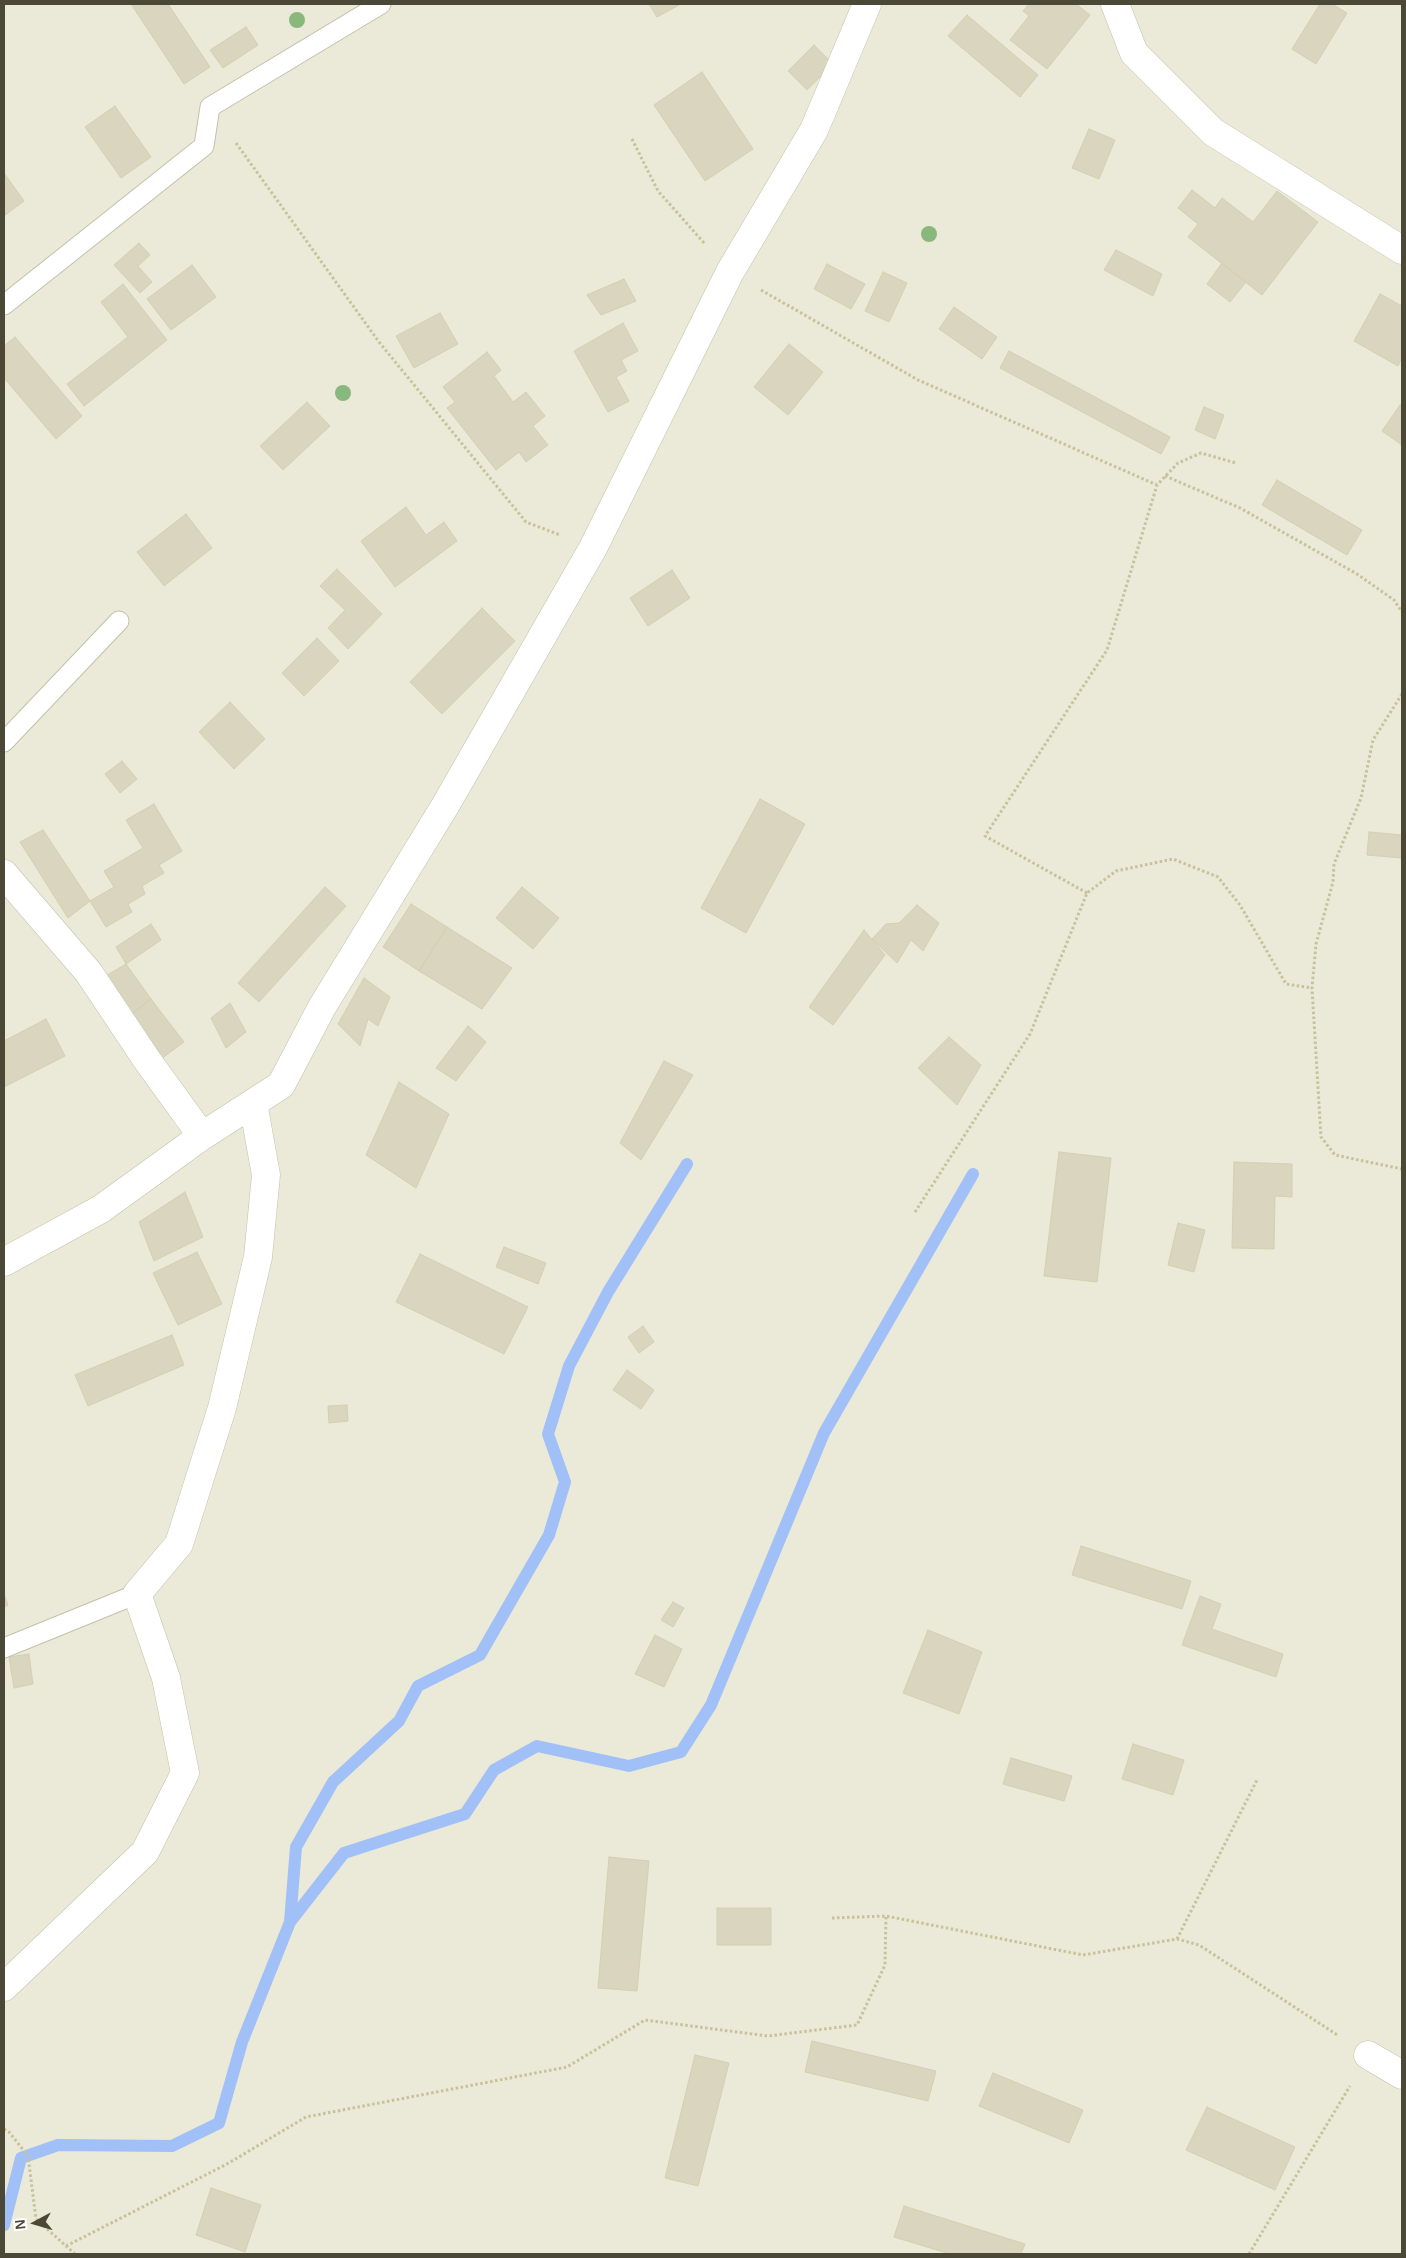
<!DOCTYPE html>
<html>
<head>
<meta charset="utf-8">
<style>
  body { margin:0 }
  #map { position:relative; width:1406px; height:2258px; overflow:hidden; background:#f6f6ea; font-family:Arial,sans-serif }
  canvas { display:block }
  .frame { position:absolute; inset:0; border:5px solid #4c4837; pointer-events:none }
  .north { position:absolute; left:10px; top:2198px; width:50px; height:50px; -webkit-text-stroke:4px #fff; paint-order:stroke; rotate:264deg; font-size:14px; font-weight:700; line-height:20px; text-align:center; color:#4c4837 }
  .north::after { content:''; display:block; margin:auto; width:18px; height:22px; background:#4c4837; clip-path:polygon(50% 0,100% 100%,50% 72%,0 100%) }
</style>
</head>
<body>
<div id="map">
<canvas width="1406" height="2258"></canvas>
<div class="frame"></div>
<div class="north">N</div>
</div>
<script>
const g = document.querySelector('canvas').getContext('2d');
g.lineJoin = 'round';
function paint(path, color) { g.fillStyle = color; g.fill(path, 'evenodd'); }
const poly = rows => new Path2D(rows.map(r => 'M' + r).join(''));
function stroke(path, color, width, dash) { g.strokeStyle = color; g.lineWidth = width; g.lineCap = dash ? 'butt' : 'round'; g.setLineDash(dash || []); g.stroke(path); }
const residential = poly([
  [4,4,1402,4,1402,2254,4,2254]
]);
const stream = poly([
  [290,1922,344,1853,465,1814,494,1770,537,1746,629,1766,681,1752,711,1705,824,1433,973,1174],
  [4,2225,21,2158,58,2145,172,2146,219,2123,242,2042,290,1922,296,1847,333,1782,399,1721,418,1686,480,1655,549,1535,565,1482,548,1434,569,1366,608,1292,687,1164]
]);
const building = poly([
  [131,4,168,4,210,67,184,84,131,4],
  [649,4,681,4,657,17,649,4],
  [1029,4,1076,4,1090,15,1047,69,1010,40,1029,16,1023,11,1029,4],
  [1320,4,1332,4,1347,13,1316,64,1292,49,1320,4],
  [967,15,1038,75,1020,97,948,36,967,15],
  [246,27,258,45,223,68,210,50,246,27],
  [814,45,833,64,807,90,788,71,814,45],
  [702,72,753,149,705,181,654,105,702,72],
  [115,106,151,157,121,178,85,127,115,106],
  [1089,129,1115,140,1099,179,1072,168,1089,129],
  [4,173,24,201,4,216,4,173],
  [1192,190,1215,208,1222,198,1253,222,1277,191,1318,222,1262,295,1188,237,1198,224,1178,208,1192,190],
  [139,243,150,255,138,266,152,282,140,293,114,265,139,243],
  [1116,250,1162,274,1153,296,1104,270,1116,250],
  [1222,263,1246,282,1230,302,1207,284,1222,263],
  [827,264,865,284,851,309,814,289,827,264],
  [192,265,216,297,171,330,147,299,192,265],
  [883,272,907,283,889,322,865,311,883,272],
  [624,279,636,301,601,315,587,295,624,279],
  [123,284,167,340,84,406,67,384,128,337,101,302,123,284],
  [1380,294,1402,306,1402,357,1398,366,1354,341,1380,294],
  [954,307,997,337,982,359,939,329,954,307],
  [440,313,458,344,414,368,396,336,440,313],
  [623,323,638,351,621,360,627,371,616,377,629,401,608,412,574,351,623,323],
  [15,337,82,416,56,439,4,378,4,346,15,337],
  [789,344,823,372,788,415,754,387,789,344],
  [1009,351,1170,437,1161,454,1000,368,1009,351],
  [487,352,501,370,494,376,513,402,526,392,545,416,533,426,548,445,526,462,519,452,496,470,447,408,455,402,443,387,487,352],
  [307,402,330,426,283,470,260,446,307,402],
  [1400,405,1402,407,1402,445,1382,431,1400,405],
  [1204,407,1224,415,1215,439,1195,430,1204,407],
  [1277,480,1362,530,1347,555,1262,505,1277,480],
  [406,507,426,535,444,522,457,541,395,587,361,541,406,507],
  [186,514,212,548,164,586,137,552,186,514],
  [337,569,382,614,348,649,328,628,345,610,320,586,337,569],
  [672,570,690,598,648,626,630,598,672,570],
  [482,608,515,641,442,714,410,682,482,608],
  [317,638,339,661,304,696,282,673,317,638],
  [230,702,265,739,234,769,199,732,230,702],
  [122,761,137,779,120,793,105,774,122,761],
  [760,799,805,824,746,933,701,908,760,799],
  [154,804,182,851,159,865,164,873,142,886,145,894,128,904,132,912,106,927,90,901,114,887,104,871,143,848,126,820,154,804],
  [43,830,90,901,68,918,20,842,43,830],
  [1369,832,1402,835,1402,858,1367,855,1369,832],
  [325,887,346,906,259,1002,238,983,325,887],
  [522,887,559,918,533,949,496,918,522,887],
  [411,904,447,927,419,971,383,947,411,904],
  [917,905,939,923,923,951,911,940,897,963,872,939,886,924,899,923,917,905],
  [151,924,161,940,126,964,116,947,151,924],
  [447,927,512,968,482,1009,419,971,447,927],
  [864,930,885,955,833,1025,809,1007,864,930],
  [126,964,151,999,129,1016,102,978,126,964],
  [364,978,390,997,378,1026,368,1019,360,1046,338,1024,364,978],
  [151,999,184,1042,161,1059,129,1016,151,999],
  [230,1003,246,1032,226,1048,211,1018,230,1003],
  [46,1019,65,1056,4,1087,4,1041,46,1019],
  [468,1026,486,1042,456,1081,436,1068,468,1026],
  [949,1037,981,1065,957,1105,918,1068,949,1037],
  [664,1061,693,1075,641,1160,620,1143,664,1061],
  [399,1082,449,1114,416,1188,366,1155,399,1082],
  [1059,1152,1111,1158,1097,1282,1044,1276,1059,1152],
  [1234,1162,1292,1164,1292,1197,1275,1196,1274,1249,1232,1248,1234,1162],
  [185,1192,203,1237,154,1261,139,1222,185,1192],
  [1178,1223,1205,1230,1194,1272,1168,1265,1178,1223],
  [504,1247,546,1263,538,1284,496,1267,504,1247],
  [197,1252,222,1304,178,1325,153,1273,197,1252],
  [420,1254,528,1307,504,1354,396,1302,420,1254],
  [643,1326,654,1342,639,1353,628,1337,643,1326],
  [172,1335,184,1365,88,1406,75,1375,172,1335],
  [627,1370,654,1390,641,1409,613,1390,627,1370],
  [347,1405,348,1421,329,1423,328,1406,347,1405],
  [1081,1546,1191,1581,1182,1609,1072,1575,1081,1546],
  [4,1594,8,1605,4,1607,4,1594],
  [1200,1596,1221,1604,1212,1629,1283,1654,1276,1677,1182,1645,1200,1596],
  [673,1602,684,1608,673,1627,661,1620,673,1602],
  [928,1630,982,1652,959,1714,903,1693,928,1630],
  [655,1635,682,1649,664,1687,635,1674,655,1635],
  [29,1654,33,1684,14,1688,9,1657,29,1654],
  [1133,1744,1184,1760,1173,1795,1122,1779,1133,1744],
  [1011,1758,1072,1776,1064,1801,1003,1784,1011,1758],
  [609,1857,649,1861,637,1991,598,1988,609,1857],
  [717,1908,771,1908,771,1945,717,1945,717,1908],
  [812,2041,936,2071,928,2101,805,2072,812,2041],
  [695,2055,729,2063,698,2186,665,2178,695,2055],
  [993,2073,1083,2110,1069,2143,979,2106,993,2073],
  [1207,2107,1295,2147,1275,2190,1186,2150,1207,2107],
  [211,2188,261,2205,245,2252,196,2235,211,2188],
  [904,2206,1025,2244,1021,2254,950,2254,894,2237,904,2206]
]);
const path = poly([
  [632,139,658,191,705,244],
  [236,143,379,342,526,522,560,535],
  [761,290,918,380,1157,485],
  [1165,476,1240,508,1357,574,1394,600,1402,612],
  [1402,694,1373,740,1361,798,1334,864,1333,882,1316,944,1312,988,1321,1137,1335,1155,1402,1169],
  [1087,893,985,836,1107,650,1157,485,1178,463,1201,453,1236,463],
  [915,1212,1030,1034,1087,893,1116,871,1173,859,1218,877,1240,905,1286,984,1312,988],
  [832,1918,886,1916,1083,1955,1177,1939,1199,1945,1339,2036],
  [1177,1939,1257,1780],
  [4,2129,9,2132,28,2156,36,2219,75,2254],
  [66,2246,227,2164,306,2117,567,2067,645,2020,768,2036,857,2025,885,1965,886,1916],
  [1249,2254,1350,2086]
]);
const lane = poly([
  [4,305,204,146,210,107,381,4],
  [4,742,119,621],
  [4,1648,137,1594]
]);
const street = poly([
  [1115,4,1134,53,1213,132,1402,250],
  [4,874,89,973,147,1060,202,1136],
  [4,1262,101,1209,202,1136,281,1085,322,1007,445,806,593,548,730,272,814,130,867,4],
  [4,1987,145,1852,185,1773,166,1678,137,1594,179,1544,222,1408,258,1257,266,1175,253,1103],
  [1368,2055,1402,2075]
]);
const trees = [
  [297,20],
  [929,234],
  [343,393]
];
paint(residential, '#ebe9d7');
stroke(stream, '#a1c0f8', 12);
paint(building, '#d9d5be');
stroke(building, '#d5d0b0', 1);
stroke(lane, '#c3c1ab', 21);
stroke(street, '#c3c1ab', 29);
stroke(path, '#c7c29b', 3, [2.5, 2.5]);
stroke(lane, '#fff', 19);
stroke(street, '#fff', 28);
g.fillStyle = '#89b87d';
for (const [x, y] of trees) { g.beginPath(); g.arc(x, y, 8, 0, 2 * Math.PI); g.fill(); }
</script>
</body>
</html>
